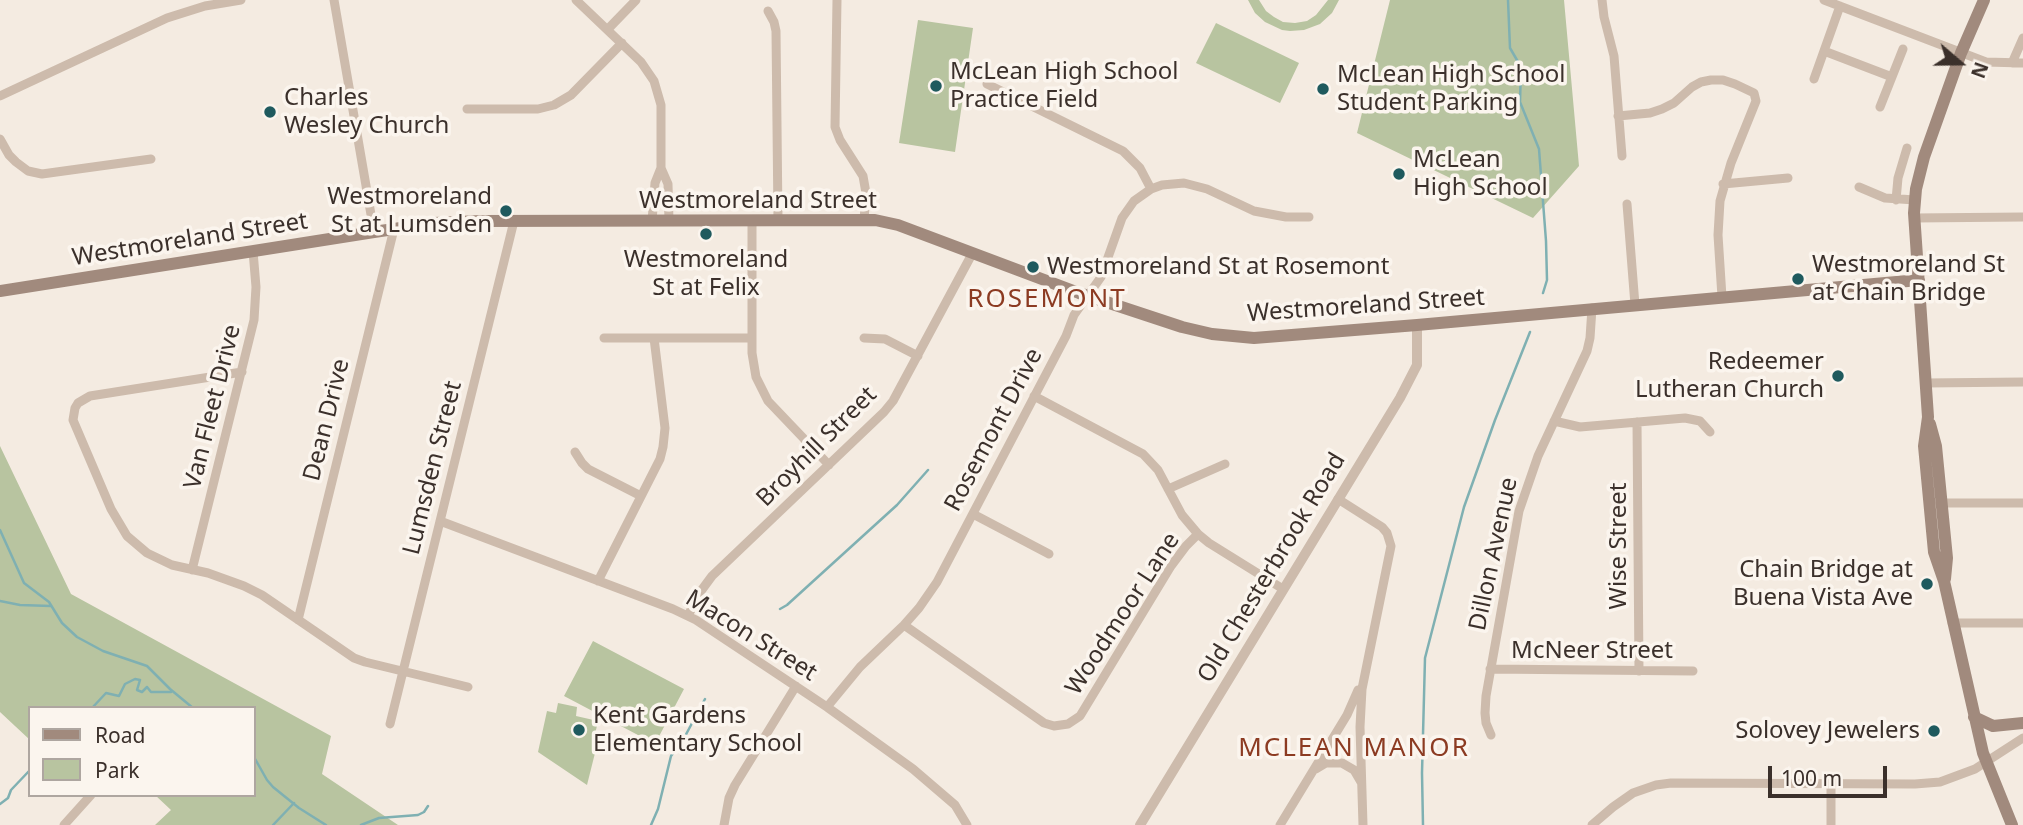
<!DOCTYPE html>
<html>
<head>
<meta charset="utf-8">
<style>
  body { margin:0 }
  #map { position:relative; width:2023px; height:825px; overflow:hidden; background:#f4ebe1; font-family:"Noto Sans",sans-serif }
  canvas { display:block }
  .legend { position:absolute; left:28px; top:706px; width:228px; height:91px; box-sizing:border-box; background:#fbf5ee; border:2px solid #aea6a0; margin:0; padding:9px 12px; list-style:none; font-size:21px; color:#3b302b }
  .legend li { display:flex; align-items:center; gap:14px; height:35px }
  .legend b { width:35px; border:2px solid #aea6a0 }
  .north { position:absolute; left:1925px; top:28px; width:70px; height:70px; -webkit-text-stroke:5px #fbf5ee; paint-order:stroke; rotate:110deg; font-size:19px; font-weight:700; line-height:28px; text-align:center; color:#3b302b }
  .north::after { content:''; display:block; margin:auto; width:24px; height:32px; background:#3b302b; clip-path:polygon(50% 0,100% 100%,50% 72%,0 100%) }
  .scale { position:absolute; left:1768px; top:766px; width:119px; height:32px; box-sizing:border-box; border:4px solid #3b302b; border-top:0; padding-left:9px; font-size:21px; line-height:24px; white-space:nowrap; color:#3b302b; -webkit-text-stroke:5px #fbf5ee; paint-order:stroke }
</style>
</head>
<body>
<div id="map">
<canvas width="2023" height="825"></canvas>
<ul class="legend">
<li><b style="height:9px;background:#a18a7d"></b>Road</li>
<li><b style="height:19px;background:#b8c4a0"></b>Park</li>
</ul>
<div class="north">N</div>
<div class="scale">100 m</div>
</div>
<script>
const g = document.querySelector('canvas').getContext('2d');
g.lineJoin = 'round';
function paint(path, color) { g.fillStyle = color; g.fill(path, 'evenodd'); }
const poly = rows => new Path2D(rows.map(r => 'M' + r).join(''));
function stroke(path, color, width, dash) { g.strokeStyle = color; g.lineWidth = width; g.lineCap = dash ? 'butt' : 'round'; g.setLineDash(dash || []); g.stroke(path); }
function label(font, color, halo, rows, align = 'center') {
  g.font = font + ' "Noto Sans",sans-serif'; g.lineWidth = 7; g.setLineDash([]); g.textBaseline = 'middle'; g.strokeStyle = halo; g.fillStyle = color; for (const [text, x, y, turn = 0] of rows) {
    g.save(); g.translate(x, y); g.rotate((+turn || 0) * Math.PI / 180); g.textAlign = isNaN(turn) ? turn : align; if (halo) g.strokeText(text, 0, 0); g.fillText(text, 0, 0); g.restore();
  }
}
const green = poly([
  [1248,0,1259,0,1266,11,1274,17,1283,22,1295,23,1307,21,1316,15,1328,0,1339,0,1332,13,1320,24,1304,30,1290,31,1282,30,1265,22,1255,13],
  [1390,0,1564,0,1579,166,1533,218,1357,133],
  [918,20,973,28,955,152,899,143],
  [1216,23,1299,63,1280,103,1196,63],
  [0,446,71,594,331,736,322,774,398,825,155,825,171,810,155,795,254,795,254,708,30,708,30,740,0,712],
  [593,641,684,689,655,744,564,696],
  [558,703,577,707,576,716,598,721,592,748,596,749,587,785,538,752,547,711,556,713]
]);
const stream = poly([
  [1508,0,1510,48,1521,67,1520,102,1539,149,1546,241,1547,280,1543,293],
  [0,530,24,583,49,602,62,623,77,637,103,651,147,666,170,689,193,708],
  [0,601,20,605,51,606],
  [780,609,787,605,897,505,928,470],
  [92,708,106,693,119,696,125,684,135,679,140,680,137,690,142,692,147,687,151,692,171,692],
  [254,757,267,780,273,787,299,808,326,825],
  [0,804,8,798,11,790,30,770],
  [273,825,294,803],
  [361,825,379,818,418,815,424,812,428,806],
  [651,825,658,809,671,756,683,740,705,699],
  [1423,825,1422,773,1425,658,1464,507,1495,420,1530,332]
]);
const minor = poly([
  [334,0,374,232],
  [576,0,641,62,654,81,661,105,661,168,668,184,669,221],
  [837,0,835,127,840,140,863,176,866,193,864,220],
  [1602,0,1604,17,1614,56,1622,156],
  [1824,0,1986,62,2023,63],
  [768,11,774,22,776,31,778,220],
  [608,29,636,0],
  [1824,51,1892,77],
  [2012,63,2023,38],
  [1814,79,1840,6],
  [987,84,1123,151,1140,168,1151,189],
  [0,96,167,18,205,6,241,0],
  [1880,107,1903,49],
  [467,109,538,109,554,105,571,95,622,43],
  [1618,116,1650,113,1662,109,1674,103,1692,87,1701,82,1711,80,1723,80,1735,84,1754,93,1756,101,1731,163,1720,201,1718,235,1722,297],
  [0,139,9,155,16,162,28,171,42,174,151,159],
  [1723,184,1788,178],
  [1859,187,1885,198,1915,200],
  [1896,200,1898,178,1907,148],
  [1627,204,1635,305],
  [1914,218,2023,217],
  [652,221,655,183,661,168],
  [752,221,752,353,756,377,768,401,829,465],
  [604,338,752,338],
  [864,338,885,339,918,356],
  [1926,383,2023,382],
  [1034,396,1143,454,1158,470,1182,515,1198,534,1209,543,1283,589],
  [78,403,75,408,73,420,111,509,127,536,147,553,172,565,208,573,244,586,262,595,354,658,365,662,468,687],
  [78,403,90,396,242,372],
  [1554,421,1580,427,1685,418,1700,421,1710,432],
  [1637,422,1639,671],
  [575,452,582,463,588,469,641,496],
  [1168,489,1225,464],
  [1338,499,1382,527,1387,533,1391,546,1362,689,1360,727,1363,825],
  [1940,503,2023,503],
  [973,514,1049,554],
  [440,521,673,609,696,620,827,707,913,769,955,805,967,825],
  [192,570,254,320,256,287,253,251],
  [598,581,660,459,663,447,665,428,654,338],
  [688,616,698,595,712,576,884,412,893,401,972,254],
  [298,620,394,229],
  [1952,623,2023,623],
  [904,625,1044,723,1054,726,1068,724,1080,716,1171,566,1186,546,1198,534],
  [1490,669,1693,671],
  [827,707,860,667,904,625,919,608,937,582,1066,336,1074,315,1101,277,1122,218,1134,201,1151,189,1162,185,1184,183,1207,189,1254,211,1286,217,1309,217],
  [390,724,514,221],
  [1491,735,1486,723,1485,713,1486,696,1519,511,1538,456,1587,351,1590,338,1592,308],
  [1316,769,1326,763,1342,763,1354,770,1361,782],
  [1831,783,1831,825],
  [64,825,91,795],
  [724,825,729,798,735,785,796,686],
  [1280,825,1347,715,1358,690],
  [1592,825,1613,807,1633,793,1656,785,1671,783,1915,784,1940,782,1975,769,2023,738]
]);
const tertiary = poly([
  [1140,825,1400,398,1417,365,1417,325]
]);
const secondary = poly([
  [1984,0,1961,53,1924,157,1916,189,1914,213,1928,417,1924,446,1934,552,1944,581,1983,753,2012,825],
  [0,291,374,232,434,223,481,221,875,220,898,225,1079,293,1182,327,1212,334,1254,338,1417,325,1919,280],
  [1930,424,1936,446,1947,558,1945,579],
  [1974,717,1993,726,2023,723]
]);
const markers = [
  [936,86,7,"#1f5a5e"],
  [1323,89,7,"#1f5a5e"],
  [270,112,7,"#1f5a5e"],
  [1399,174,7,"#1f5a5e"],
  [506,211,7,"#1f5a5e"],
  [706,234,7,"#1f5a5e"],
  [1033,267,7,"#1f5a5e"],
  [1798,279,7,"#1f5a5e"],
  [1838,376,7,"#1f5a5e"],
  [1927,584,7,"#1f5a5e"],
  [579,730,7,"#1f5a5e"],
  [1934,731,7,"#1f5a5e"]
];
const poiNames = [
  ["McLean High School",950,72],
  ["Practice Field",950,100],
  ["McLean High School",1337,75],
  ["Student Parking",1337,103],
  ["Charles",284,98],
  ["Wesley Church",284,126],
  ["McLean",1413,160],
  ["High School",1413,188],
  ["Westmoreland",492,197,"right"],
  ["St at Lumsden",492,225,"right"],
  ["Westmoreland",706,260,"center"],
  ["St at Felix",706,288,"center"],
  ["Westmoreland St",1812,265],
  ["at Chain Bridge",1812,293],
  ["Westmoreland St at Rosemont",1047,267],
  ["Redeemer",1824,362,"right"],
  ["Lutheran Church",1824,390,"right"],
  ["Chain Bridge at",1913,570,"right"],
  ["Buena Vista Ave",1913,598,"right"],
  ["Kent Gardens",593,716],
  ["Elementary School",593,744],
  ["Solovey Jewelers",1920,731,"right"]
];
const streetNames = [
  ["Westmoreland Street",758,201],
  ["Westmoreland Street",190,240,-9],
  ["Westmoreland Street",1366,306,-4],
  ["Van Fleet Drive",213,407,-76],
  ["Dean Drive",327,420,-76],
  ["Rosemont Drive",994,430,-62],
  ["Broyhill Street",817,447,-45],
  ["Lumsden Street",433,468,-76],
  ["Wise Street",1619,546,-90],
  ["Dillon Avenue",1494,554,-78],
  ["Old Chesterbrook Road",1272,568,-59],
  ["Woodmoor Lane",1123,614,-57],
  ["Macon Street",751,636,32],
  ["McNeer Street",1592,651]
];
const neighbourhoodNames = [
  ["ROSEMONT",1047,300],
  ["MCLEAN MANOR",1354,749]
];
paint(green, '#b8c4a0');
stroke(stream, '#7fb0b2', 2.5);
stroke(minor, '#cdbbac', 9);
stroke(tertiary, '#cdbbac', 10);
stroke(secondary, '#a18a7d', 12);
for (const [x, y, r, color] of markers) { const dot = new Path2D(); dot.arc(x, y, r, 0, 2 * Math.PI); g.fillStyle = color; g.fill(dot); stroke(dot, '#fbf5ee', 2.5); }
label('24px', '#3b302b', '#fbf5ee', poiNames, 'left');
label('24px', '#3b302b', '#fbf5ee', streetNames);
g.letterSpacing = '2px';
label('26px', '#8c3b22', '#fbf5ee', neighbourhoodNames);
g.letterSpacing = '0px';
</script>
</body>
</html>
